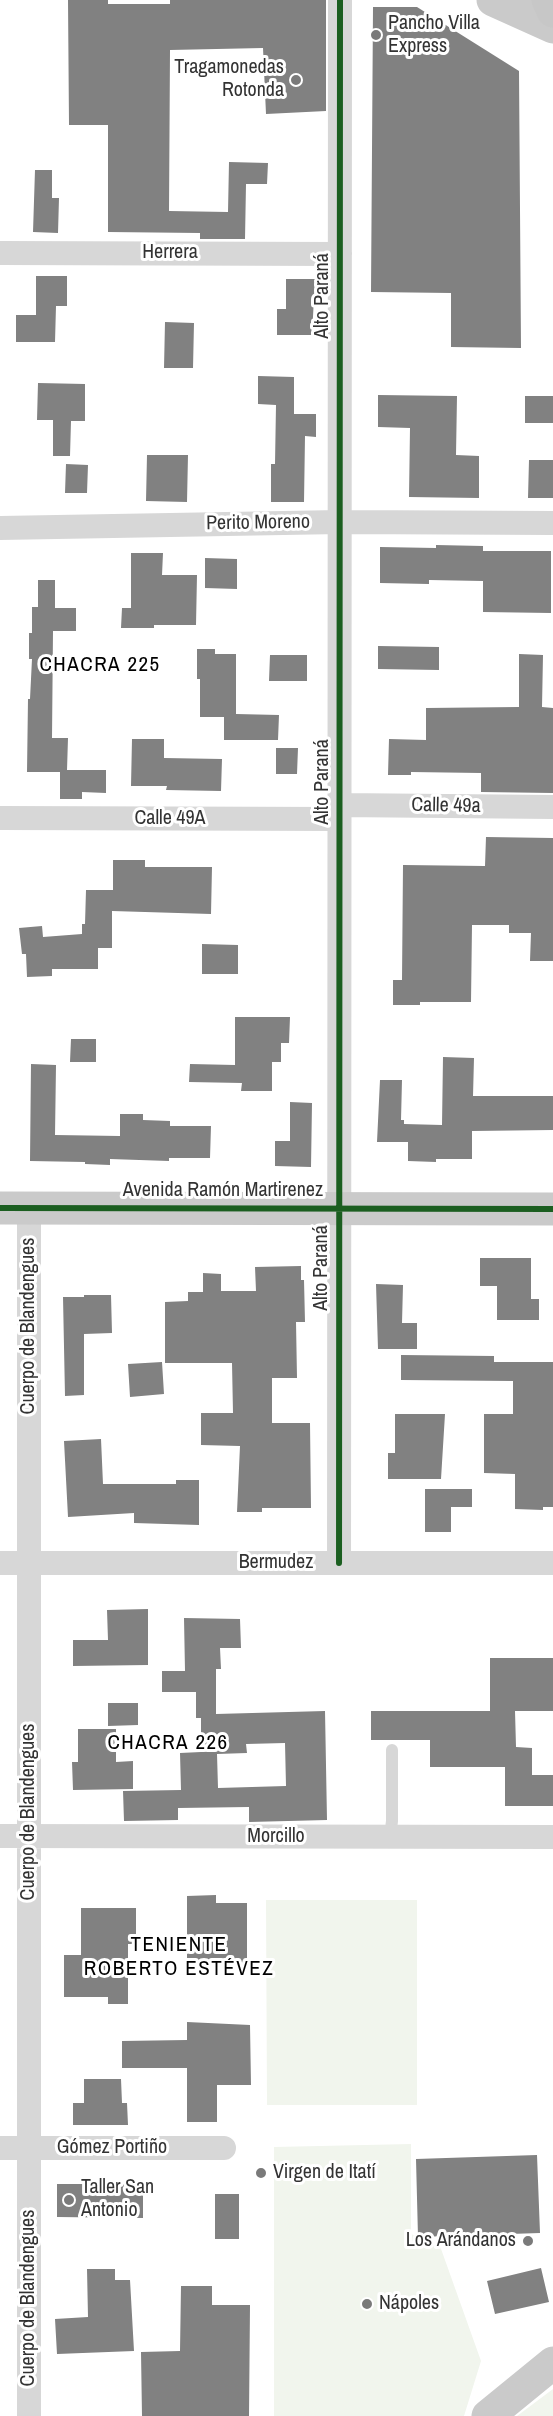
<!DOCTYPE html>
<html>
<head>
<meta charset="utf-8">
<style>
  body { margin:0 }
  canvas { display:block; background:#fff }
</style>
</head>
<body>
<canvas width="553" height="2416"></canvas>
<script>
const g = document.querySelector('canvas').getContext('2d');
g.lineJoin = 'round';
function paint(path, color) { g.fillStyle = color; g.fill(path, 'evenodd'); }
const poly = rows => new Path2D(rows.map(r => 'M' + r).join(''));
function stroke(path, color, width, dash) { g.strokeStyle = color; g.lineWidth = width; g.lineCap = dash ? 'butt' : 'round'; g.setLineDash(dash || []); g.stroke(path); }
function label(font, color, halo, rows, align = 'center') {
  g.font = font + ' "Archivo Narrow",sans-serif'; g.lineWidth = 6; g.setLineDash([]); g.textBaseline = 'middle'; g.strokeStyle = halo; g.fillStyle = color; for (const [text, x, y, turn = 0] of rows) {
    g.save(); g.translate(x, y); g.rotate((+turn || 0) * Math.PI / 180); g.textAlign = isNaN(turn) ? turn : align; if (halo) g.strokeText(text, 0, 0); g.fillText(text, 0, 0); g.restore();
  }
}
const green = poly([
  [266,1900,417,1900,417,2105,267,2105],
  [411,2144,411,2234,440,2246,481,2361,464,2416,274,2416,274,2147],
  [553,2389,553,2416,517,2416]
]);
const building = poly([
  [68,0,108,0,108,4,170,4,170,0,326,0,326,111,266,114,263,48,170,50,169,211,228,212,229,162,268,163,267,184,246,184,245,239,200,239,200,233,108,232,108,125,69,125],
  [373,7,417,7,519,71,521,348,451,347,451,293,371,292],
  [35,170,52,170,52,198,59,198,58,233,33,232],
  [36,276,67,276,67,306,56,306,55,342,16,342,16,315,36,315],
  [286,279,315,279,312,335,277,335,277,309,286,309],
  [165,322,194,323,193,368,164,368],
  [258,376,294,377,294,414,316,414,316,437,305,436,304,502,271,502,271,464,275,464,276,405,258,404],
  [38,383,85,384,85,421,71,421,70,456,53,456,53,420,37,420],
  [378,395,457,396,456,455,479,456,479,498,409,497,410,428,378,427],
  [525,396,553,396,553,423,525,423],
  [147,455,188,455,187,502,146,501],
  [529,460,553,460,553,498,528,498],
  [66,464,88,465,87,493,65,493],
  [436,545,483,546,483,551,551,551,551,613,483,612,483,581,429,580,429,584,380,583,380,547,436,548],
  [131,553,163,553,162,575,197,575,196,625,154,625,154,628,121,628,122,608,131,608],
  [205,558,237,559,237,589,205,588],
  [38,580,55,580,55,608,76,608,76,631,53,631,52,738,68,738,67,770,106,770,106,793,82,792,82,799,60,799,60,772,27,772,28,699,30,699,32,659,29,659,29,633,32,633,32,607,38,607],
  [378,646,439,647,439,670,378,669],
  [197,649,215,649,215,654,236,654,236,714,279,715,278,740,224,740,224,717,200,717,200,679,197,679],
  [519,654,543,655,542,707,553,708,553,793,481,792,481,773,411,772,411,775,388,775,389,739,426,740,426,708,519,707],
  [270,655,307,655,307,681,269,681],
  [132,739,164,739,164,758,222,759,221,791,166,790,167,786,131,786],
  [276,748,298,748,297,774,276,774],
  [486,837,553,838,553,961,530,961,531,933,509,933,509,925,472,925,471,1002,420,1002,420,1005,393,1005,393,980,402,980,403,865,485,866],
  [113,860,145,860,145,867,212,867,211,914,112,911,112,948,98,948,98,969,52,969,52,976,27,977,26,954,22,954,19,928,42,926,43,937,82,934,82,924,85,924,86,890,113,890],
  [202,944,238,945,238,974,202,974],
  [235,1017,290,1017,289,1043,281,1043,281,1062,272,1062,272,1091,241,1091,242,1083,189,1082,190,1064,235,1065],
  [71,1039,96,1039,96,1062,70,1062],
  [443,1057,474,1058,473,1096,553,1096,553,1130,472,1131,472,1159,436,1159,436,1162,408,1161,408,1142,377,1142,380,1080,402,1080,401,1120,404,1120,404,1124,442,1125],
  [31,1064,56,1065,55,1135,120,1136,120,1114,143,1114,143,1120,170,1121,170,1126,211,1126,210,1158,169,1158,169,1161,110,1159,110,1165,85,1164,85,1162,30,1161],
  [290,1102,312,1103,311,1167,275,1166,275,1141,290,1141],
  [480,1258,531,1258,531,1299,539,1299,539,1320,497,1320,497,1286,480,1286],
  [301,1266,301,1280,304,1280,305,1322,296,1322,297,1378,272,1378,272,1423,310,1423,311,1508,262,1508,262,1512,237,1512,240,1446,201,1445,201,1413,233,1413,232,1363,165,1363,165,1302,188,1301,188,1292,203,1292,203,1273,221,1274,221,1291,256,1291,255,1267],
  [376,1284,403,1285,402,1323,417,1323,417,1349,378,1349],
  [84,1295,111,1295,112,1333,84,1334,84,1395,65,1396,63,1297,84,1297],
  [401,1355,494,1356,494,1362,553,1362,553,1507,543,1507,543,1510,515,1509,515,1474,484,1473,484,1414,513,1414,513,1381,401,1380],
  [162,1362,164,1394,130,1397,128,1364],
  [395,1414,445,1414,441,1479,388,1479,388,1453,395,1453],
  [101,1439,103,1484,176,1484,176,1480,199,1480,199,1525,134,1523,134,1513,68,1517,64,1441],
  [425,1489,472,1489,472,1507,451,1507,451,1532,425,1532],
  [148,1609,148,1665,73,1666,73,1640,108,1640,107,1610],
  [184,1618,240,1619,241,1648,220,1648,221,1669,216,1669,216,1714,325,1711,327,1820,249,1822,249,1807,178,1808,178,1820,124,1821,123,1791,181,1790,180,1753,201,1752,201,1718,196,1718,196,1692,162,1692,162,1671,185,1671],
  [285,1743,286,1786,218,1788,217,1754,247,1753,246,1744],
  [490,1658,553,1658,553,1711,515,1711,516,1747,532,1748,532,1775,553,1775,553,1806,505,1806,505,1767,430,1767,430,1740,371,1740,371,1711,490,1711],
  [108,1703,138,1703,138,1725,108,1726],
  [78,1729,116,1729,116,1762,133,1761,133,1789,73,1790,72,1762,78,1762],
  [216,1895,216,1903,247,1903,247,1963,187,1964,187,1896],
  [81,1908,136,1908,136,1944,128,1944,128,2004,108,2004,108,1997,64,1997,64,1955,81,1955],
  [187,2022,250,2025,251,2085,217,2085,217,2122,187,2122,187,2068,122,2068,122,2041,187,2040],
  [84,2079,121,2079,122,2103,127,2103,128,2125,73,2125,73,2103,84,2103],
  [537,2155,540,2233,418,2237,416,2159],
  [57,2184,143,2184,143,2218,57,2217],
  [215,2194,239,2194,239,2239,215,2239],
  [541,2268,549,2302,495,2314,487,2281],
  [87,2269,115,2269,115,2280,130,2280,134,2351,57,2354,55,2319,88,2317],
  [181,2286,212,2286,212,2305,250,2305,249,2416,142,2416,141,2352,180,2351]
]);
const service = poly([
  [390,1837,392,1821,392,1750]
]);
const minor = poly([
  [0,253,340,254],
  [0,528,340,522,553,523],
  [339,805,553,807],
  [0,818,339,819],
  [0,1563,553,1563],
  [339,1563,340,0],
  [0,1836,553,1837],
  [0,2148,224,2148],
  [29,2416,29,1208]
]);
const primary = poly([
  [493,0,553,27],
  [0,1208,553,1209],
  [488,2416,553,2363]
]);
const trunk = poly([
  [548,0,553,11]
]);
const cycleway = poly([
  [0,1208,553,1209],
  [339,1563,340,0]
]);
const markers = [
  [376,35,6,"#7a7a7a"],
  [296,80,6,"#7a7a7a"],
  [261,2173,6,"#7a7a7a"],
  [69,2200,6,"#7a7a7a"],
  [528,2241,6,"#7a7a7a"],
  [367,2304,6,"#7a7a7a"]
];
const poiNames = [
  ["Pancho Villa",388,24],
  ["Express",388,47],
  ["Tragamonedas",284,68,"right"],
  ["Rotonda",284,91,"right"],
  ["Virgen de Itatí",273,2173],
  ["Taller San",81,2188],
  ["Antonio",81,2211],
  ["Los Arándanos",516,2241,"right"],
  ["Nápoles",379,2304]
];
const streetNames = [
  ["Herrera",170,253],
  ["Alto Paraná",323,296,-90],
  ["Perito Moreno",258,523,-1],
  ["Alto Paraná",323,782,-90],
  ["Calle 49a",446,806,1],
  ["Calle 49A",170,819],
  ["Avenida Ramón Martirenez",223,1191],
  ["Alto Paraná",322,1268,-90],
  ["Cuerpo de Blandengues",29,1326,-90],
  ["Bermudez",276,1563],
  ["Cuerpo de Blandengues",29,1812,-90],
  ["Morcillo",276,1837],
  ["Gómez Portiño",112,2148],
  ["Cuerpo de Blandengues",29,2298,-90]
];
const neighbourhoodNames = [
  ["CHACRA 225",100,665],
  ["CHACRA 226",168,1743],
  ["TENIENTE",179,1945],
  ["ROBERTO ESTÉVEZ",179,1969]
];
paint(green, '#f1f5ed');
paint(building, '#818181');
stroke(service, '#d7d7d7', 12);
stroke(minor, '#d7d7d7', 24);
stroke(primary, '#cacaca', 33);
stroke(trunk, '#c7c7c7', 33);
stroke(cycleway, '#1b5e20', 6);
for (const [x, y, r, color] of markers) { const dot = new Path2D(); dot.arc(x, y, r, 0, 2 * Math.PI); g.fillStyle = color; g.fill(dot); stroke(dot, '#fff', 2); }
label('20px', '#333', '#fff', poiNames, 'left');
label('20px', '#333', '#fff', streetNames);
g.letterSpacing = '1.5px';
label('21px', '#000', '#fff', neighbourhoodNames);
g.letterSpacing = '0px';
</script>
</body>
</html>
